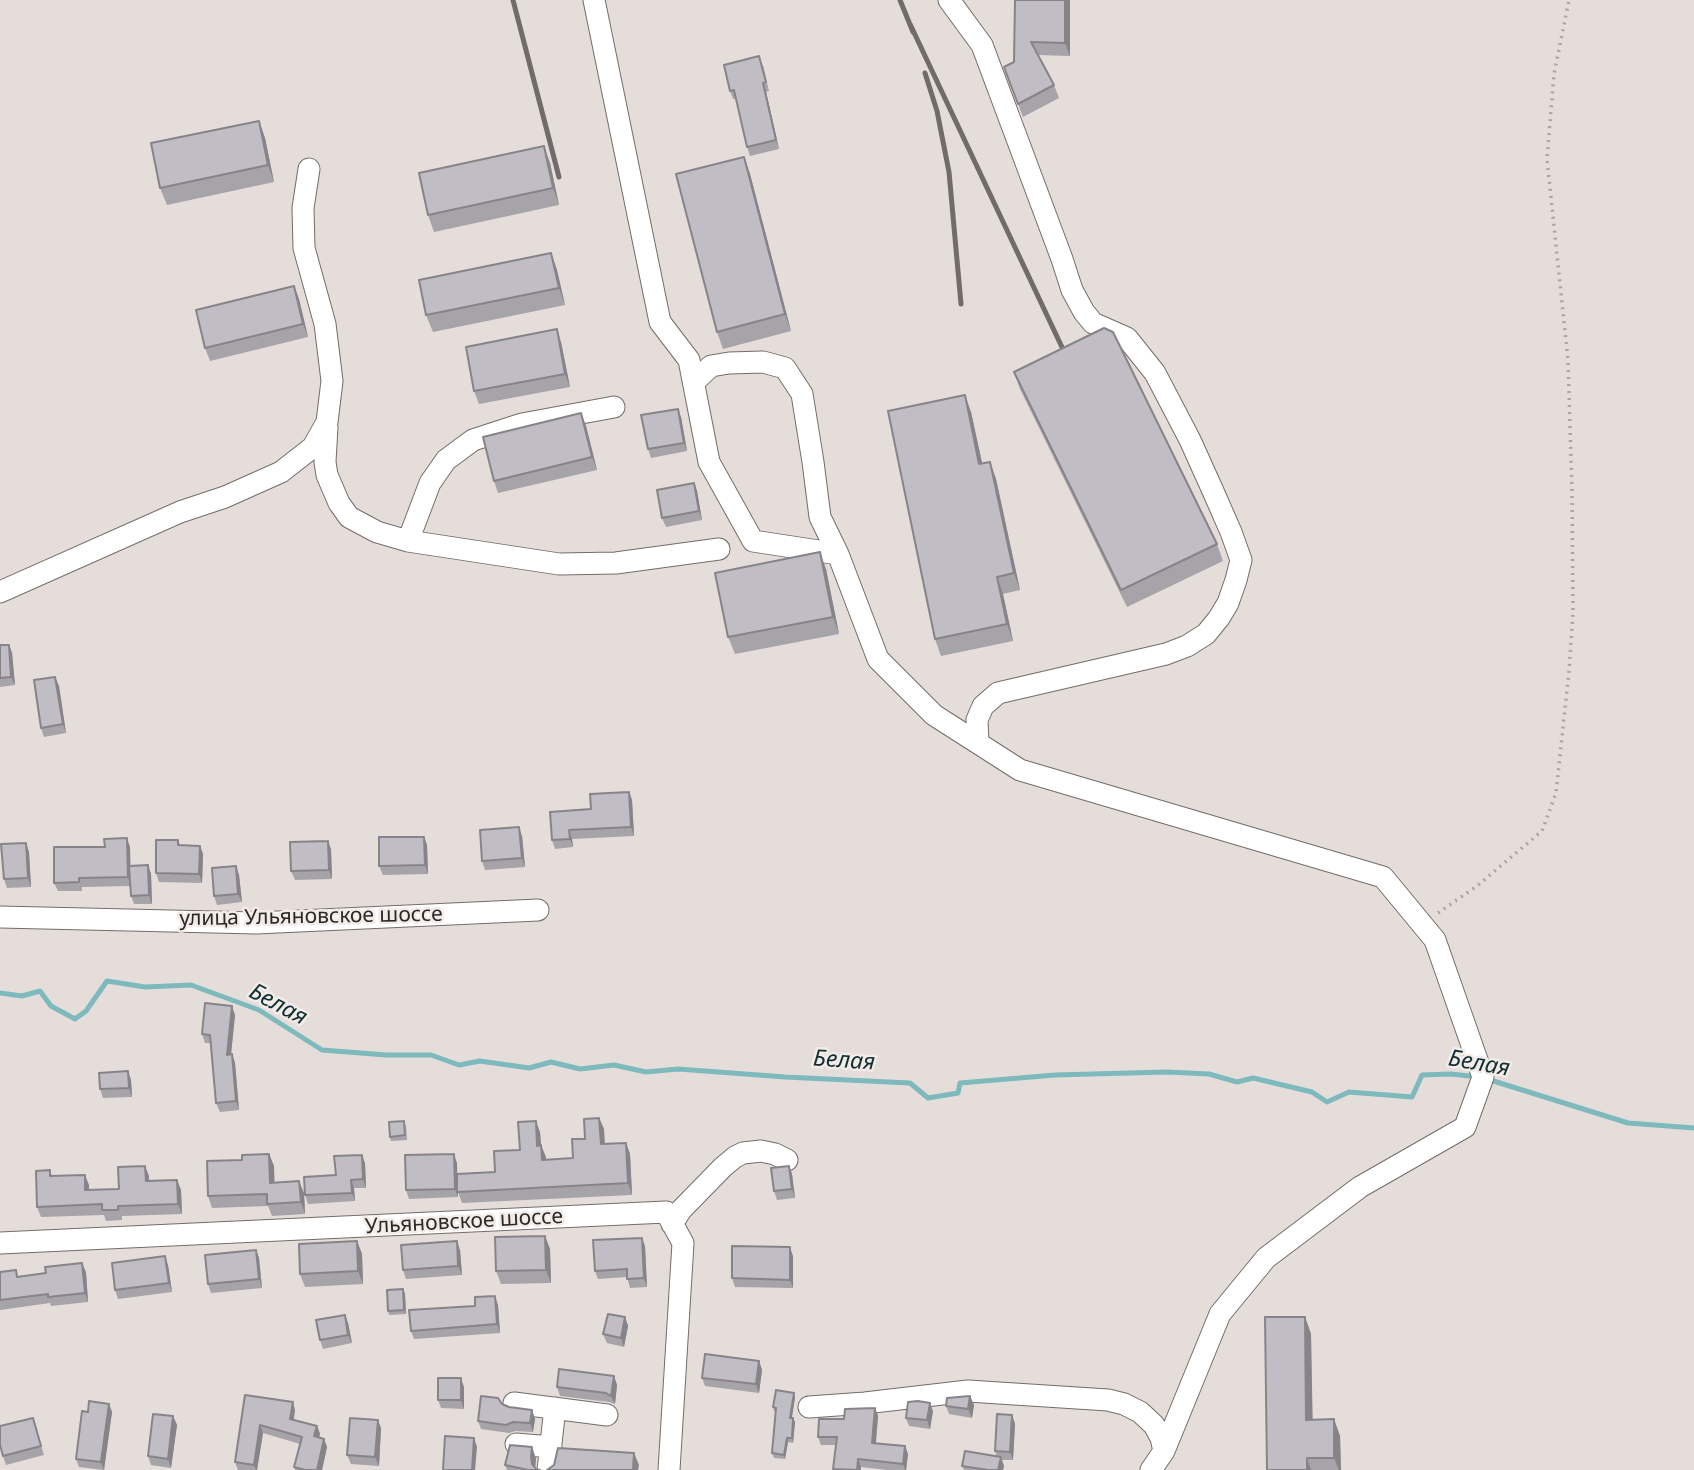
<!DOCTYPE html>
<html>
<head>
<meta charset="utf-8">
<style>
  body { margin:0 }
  canvas { display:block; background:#e5ddda }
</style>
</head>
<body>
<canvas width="1694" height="1470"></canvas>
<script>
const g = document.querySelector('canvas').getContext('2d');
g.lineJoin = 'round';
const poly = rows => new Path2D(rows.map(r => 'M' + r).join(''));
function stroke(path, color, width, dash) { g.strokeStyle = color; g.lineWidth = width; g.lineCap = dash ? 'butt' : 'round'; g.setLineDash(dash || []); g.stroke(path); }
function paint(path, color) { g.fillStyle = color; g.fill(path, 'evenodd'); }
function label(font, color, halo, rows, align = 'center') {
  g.font = font + ' "Noto Sans",sans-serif'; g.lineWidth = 5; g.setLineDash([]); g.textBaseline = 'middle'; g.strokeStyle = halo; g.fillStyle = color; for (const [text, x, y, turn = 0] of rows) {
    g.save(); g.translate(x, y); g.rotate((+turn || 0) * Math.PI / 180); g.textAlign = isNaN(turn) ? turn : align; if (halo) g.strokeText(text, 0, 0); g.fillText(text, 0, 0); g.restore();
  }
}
const stream = poly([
  [0,993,22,996,40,991,51,1006,75,1019,86,1011,107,981,145,987,191,985,259,1010,322,1050,386,1055,431,1055,459,1065,480,1061,529,1068,551,1062,580,1069,614,1065,646,1072,678,1069,785,1077,910,1083,928,1098,958,1093,960,1083,1055,1075,1167,1072,1209,1074,1237,1082,1253,1078,1312,1092,1327,1102,1349,1092,1412,1097,1422,1075,1451,1074,1478,1077],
  [1487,1079,1628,1123,1694,1128]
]);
const path = poly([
  [1438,913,1477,886,1542,831,1556,793,1569,671,1573,612,1572,490,1568,360,1547,159,1554,74,1569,0]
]);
const minor = poly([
  [594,0,660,322,689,360,709,462,753,541,838,554,878,659,934,715,1020,770,1383,877,1435,940,1483,1077,1465,1127,1360,1187,1266,1258,1220,1314,1164,1451,1151,1470],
  [949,0,982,45,1062,259,1072,290,1084,312,1093,323,1127,338,1155,373,1190,440,1213,491,1231,532,1241,560,1236,580,1228,603,1219,618,1206,634,1187,646,1166,654,998,693,983,706,977,720,978,743],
  [694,382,711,366,729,363,763,362,785,368,802,394,813,462,820,517,838,554],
  [327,427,325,462,327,475,339,503,349,517,377,532,408,541,559,564,616,563,719,549],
  [408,541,430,483,446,460,473,440,522,424,614,407],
  [0,592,180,512,225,497,281,472,313,447,327,422,332,381,325,324,304,248,303,208,309,169],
  [0,917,256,923,538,910],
  [672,1224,681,1210,723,1167,735,1157,743,1153,761,1151,775,1154,787,1160],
  [0,1243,666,1212,683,1243,669,1470],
  [514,1403,607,1415],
  [809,1407,865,1403,968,1391,1108,1400,1124,1404,1140,1412,1154,1425,1161,1438,1164,1451],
  [516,1444,551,1447],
  [548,1470,555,1408]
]);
const rail = poly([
  [513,0,559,177],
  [900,0,913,32],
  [910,24,1068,360],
  [925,73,937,111,949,172,961,304]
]);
const wall = poly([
  [1015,0,1070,0,1070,56,1038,55,1054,85,1059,98,1023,117,1004,67,1014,62],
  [763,65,769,91,766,92,779,149,750,156,747,147,736,99,733,99,730,91],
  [259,121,265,138,274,182,167,205,160,188],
  [744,157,750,174,791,331,723,349,717,332],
  [550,163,559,205,434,232,428,215],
  [551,253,557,270,565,305,433,332,426,315],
  [294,286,299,299,308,337,210,361,205,348],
  [561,342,570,387,479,404,474,391],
  [1014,372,1217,544,1223,561,1127,607,1020,389],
  [971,412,982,463,990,462,996,479,1020,590,1003,594,1013,641,941,656,935,639],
  [581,413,586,426,597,470,498,493,494,481],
  [681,417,687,451,651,458,648,449],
  [694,483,697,491,702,520,666,527,662,518],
  [826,569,839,634,735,654,728,637],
  [0,645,9,645,12,653,15,685,0,687],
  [55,677,59,686,66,733,44,737,41,728],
  [629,792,632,800,634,836,572,839,573,847,555,849,552,840,591,809],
  [522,836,525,867,485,870,482,861],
  [424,837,427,845,428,874,383,875,379,866],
  [178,840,180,845,200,846,203,854,202,883,159,882,156,873],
  [26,843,29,852,31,887,7,888,4,879],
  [130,847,130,866,148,865,151,874,152,904,134,904,131,896,130,886,82,887,82,891,58,891,54,883],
  [331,849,332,879,295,880,291,871],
  [236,866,239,875,242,902,217,905,214,896],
  [235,1015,231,1054,232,1054,235,1063,239,1110,220,1112,216,1103,211,1043,205,1043,202,1034],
  [128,1071,131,1080,132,1097,103,1098,100,1089],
  [599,1118,604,1129,605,1144,626,1143,630,1154,632,1195,462,1203,458,1192,458,1197,409,1199,406,1190,457,1163,457,1174,495,1172,540,1132,541,1145,546,1160,573,1158],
  [406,1125,407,1140,391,1141,390,1137],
  [269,1154,274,1166,274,1183,304,1193,305,1214,272,1216,268,1206,212,1208,208,1196,242,1160],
  [365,1163,366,1188,354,1188,355,1201,308,1204,305,1195,336,1175],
  [789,1166,792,1174,795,1198,777,1200,774,1191],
  [50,1170,52,1176,89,1185,89,1190,119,1189,149,1176,149,1181,177,1180,181,1190,182,1214,122,1216,122,1220,106,1221,104,1215,41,1217,37,1207],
  [545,1236,550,1249,551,1283,501,1284,496,1271],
  [357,1241,362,1254,363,1284,305,1287,300,1274],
  [645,1246,647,1287,630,1288,627,1277,598,1279,595,1271],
  [256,1250,259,1258,262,1288,211,1293,208,1284],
  [460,1250,462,1275,406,1279,403,1270],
  [793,1256,793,1288,735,1287,732,1278],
  [168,1265,172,1292,118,1299,115,1290],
  [16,1270,18,1277,86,1272,88,1302,51,1306,50,1303,0,1310,0,1272],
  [403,1289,405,1294,406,1314,389,1315,388,1311],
  [498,1305,500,1333,414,1339,411,1331],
  [345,1315,348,1323,352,1343,323,1349,320,1340],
  [625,1317,628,1326,624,1347,607,1343,603,1334],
  [1305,1317,1311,1334,1312,1420,1334,1419,1340,1436,1341,1470,1267,1470],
  [759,1361,762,1370,759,1393,705,1386,702,1378],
  [614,1376,617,1385,615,1404,609,1402,560,1396,557,1387],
  [464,1387,464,1409,441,1408,438,1400],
  [245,1395,295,1410,294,1420,317,1426,320,1434,319,1438,324,1439,327,1447,322,1470,295,1470,294,1467,300,1444,263,1433,257,1470,238,1470,235,1462],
  [970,1396,974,1405,972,1418,949,1414,946,1406],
  [795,1397,792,1418,795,1422,793,1443,788,1442,785,1459,774,1458,772,1453,776,1412,774,1411,773,1407],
  [109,1404,112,1412,104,1470,79,1467,76,1459,88,1412],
  [502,1404,509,1407,532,1410,535,1419,533,1432,516,1431,509,1433,481,1429,478,1421],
  [875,1408,878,1416,876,1443,905,1446,908,1454,906,1470,887,1470,861,1467,861,1470,833,1470,836,1445,821,1445,818,1437,844,1419],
  [933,1411,930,1429,909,1426,906,1418],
  [1012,1415,1015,1424,1013,1460,1001,1460,1004,1466,1003,1470,964,1470,962,1466,997,1457,995,1451],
  [173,1416,177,1425,171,1468,151,1465,148,1456],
  [33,1418,44,1455,6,1465,3,1456],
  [381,1428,379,1466,351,1464,347,1455],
  [532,1447,536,1459,535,1467,540,1470,507,1470,505,1465]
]);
const shadedWall = poly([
  [1065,0,1070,0,1070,56,1065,43],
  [763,83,766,92,779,149,776,140],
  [259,121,265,138,274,182,268,165],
  [544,146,550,163,559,205,553,188],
  [744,157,750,174,791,331,785,314],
  [551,253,557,270,565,305,559,288],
  [294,286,299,299,308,337,303,324],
  [557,329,561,342,570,387,565,374],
  [965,395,971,412,986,481,979,464],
  [678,409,681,417,687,451,684,443],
  [581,413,586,426,597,470,592,457],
  [990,462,996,479,1020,590,1014,573],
  [694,483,697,491,702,520,699,511],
  [820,552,826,569,839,634,833,617],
  [997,577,1003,594,1013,641,1007,624],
  [9,645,12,653,15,685,11,677],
  [55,677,59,686,66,733,63,724],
  [629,792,632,800,634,836,631,827],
  [519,827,522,836,525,867,522,858],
  [569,830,572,839,573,847,570,839],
  [424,837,427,845,428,874,425,865],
  [127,838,130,847,131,886,128,877],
  [328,841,331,849,332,879,329,870],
  [26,843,29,852,31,887,28,878],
  [200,846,203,854,202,883,199,874],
  [148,865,151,874,152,904,149,895],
  [236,866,239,875,242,902,238,894],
  [232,1006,235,1015,230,1064,227,1055],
  [232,1054,235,1063,239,1110,236,1101],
  [128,1071,131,1080,132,1097,129,1088],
  [599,1118,604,1129,605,1156,601,1144],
  [536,1121,540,1132,542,1157,537,1146],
  [626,1143,630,1154,632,1195,628,1183],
  [541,1145,546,1157,546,1172,542,1160],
  [269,1154,274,1166,275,1195,270,1183],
  [454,1154,457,1163,458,1197,455,1189],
  [362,1155,365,1163,366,1188,363,1179],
  [145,1166,149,1176,149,1191,146,1181],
  [789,1166,792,1174,795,1198,792,1189],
  [85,1175,89,1185,89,1201,85,1190],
  [177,1180,181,1190,182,1214,178,1204],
  [351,1180,354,1188,355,1201,352,1193],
  [299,1181,304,1193,305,1214,301,1202],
  [545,1236,550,1249,551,1283,546,1270],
  [642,1238,645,1246,647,1287,644,1278],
  [357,1241,362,1254,363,1284,358,1271],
  [457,1241,460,1250,462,1275,458,1266],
  [790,1247,793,1256,793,1288,790,1280],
  [256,1250,259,1258,262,1288,259,1279],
  [165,1256,168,1265,172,1292,169,1283],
  [82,1263,86,1272,88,1302,85,1293],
  [403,1289,405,1294,406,1314,404,1310],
  [495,1296,498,1305,500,1333,497,1324],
  [345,1315,348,1323,352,1343,348,1335],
  [625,1317,628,1326,624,1347,621,1338],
  [1305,1317,1311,1334,1313,1437,1306,1420],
  [759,1361,762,1370,759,1393,756,1384],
  [614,1376,617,1385,615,1404,611,1396],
  [461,1378,464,1387,464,1409,461,1400],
  [794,1393,795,1397,791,1422,790,1418],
  [970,1396,974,1405,972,1418,968,1409],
  [293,1402,295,1410,292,1427,290,1419],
  [930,1403,933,1411,930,1429,927,1420],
  [109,1404,112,1412,104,1470,101,1462],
  [875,1408,878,1416,875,1451,872,1443],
  [532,1410,535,1419,533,1432,530,1423],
  [1012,1415,1015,1424,1013,1460,1010,1452],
  [173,1416,177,1425,171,1468,168,1459],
  [793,1418,795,1422,793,1443,792,1438],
  [1334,1419,1340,1436,1341,1470,1339,1470,1334,1458],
  [378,1420,381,1428,379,1466,375,1457],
  [260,1425,263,1433,257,1470,256,1470,254,1465],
  [317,1426,320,1434,317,1445,314,1436],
  [474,1438,477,1447,475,1470,472,1470],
  [787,1438,788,1442,785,1459,784,1455],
  [324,1439,327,1447,322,1470,317,1470],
  [905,1446,908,1454,906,1470,905,1470,903,1464],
  [532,1447,536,1459,535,1469,532,1464,531,1456],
  [634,1453,639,1465,638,1470,633,1470],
  [1001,1457,1004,1466,1003,1470,998,1470],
  [1307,1458,1311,1470,1307,1470],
  [858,1459,861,1467,861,1470,857,1470]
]);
const building = poly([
  [1015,0,1065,0,1065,43,1031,42,1054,85,1018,104,1004,67,1014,62,1015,0],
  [759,56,766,82,763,83,776,140,747,147,734,90,730,91,724,65,759,56],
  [259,121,268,165,160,188,151,143,259,121],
  [544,146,553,188,428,215,419,173,544,146],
  [744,157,785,314,717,332,676,174,744,157],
  [551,253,559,288,426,315,419,280,551,253],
  [294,286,303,324,205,348,196,310,294,286],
  [1104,328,1113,332,1217,544,1121,590,1014,372,1104,328],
  [557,329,565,374,474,391,466,347,557,329],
  [965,395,979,464,990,462,1014,573,997,577,1007,624,935,639,888,411,965,395],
  [678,409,684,443,648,449,641,415,678,409],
  [581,413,592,457,494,481,483,437,581,413],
  [694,483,699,511,662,518,657,490,694,483],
  [820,552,833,617,728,637,715,573,820,552],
  [0,645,9,645,11,677,0,678,0,645],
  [55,677,63,724,41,728,34,680,55,677],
  [629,792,631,827,569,830,570,839,552,840,550,812,591,809,590,794,629,792],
  [519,827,522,858,482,861,480,830,519,827],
  [379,837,424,837,425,865,379,866,379,837],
  [127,838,128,877,79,878,79,882,54,883,54,847,105,847,104,839,127,838],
  [156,840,178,840,178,845,200,846,199,874,156,873,156,840],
  [328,841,329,870,291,871,290,842,328,841],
  [26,843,28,878,4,879,1,844,26,843],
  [148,865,149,895,131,896,129,866,148,865],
  [236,866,238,894,214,896,212,868,236,866],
  [205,1003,232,1006,227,1055,232,1054,236,1101,216,1103,210,1035,202,1034,205,1003],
  [128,1071,129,1088,100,1089,99,1073,128,1071],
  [599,1118,601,1144,626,1143,628,1183,457,1192,457,1174,495,1172,494,1151,520,1150,518,1122,536,1121,537,1146,541,1145,542,1160,573,1158,572,1139,585,1139,584,1119,599,1118],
  [404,1121,405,1135,390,1137,389,1122,404,1121],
  [269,1154,270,1183,299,1181,301,1202,267,1204,267,1194,208,1196,207,1161,242,1160,242,1155,269,1154],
  [454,1154,455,1189,406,1190,405,1155,454,1154],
  [362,1155,363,1179,351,1180,352,1193,305,1195,304,1177,336,1175,334,1156,362,1155],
  [145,1166,146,1181,177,1180,178,1204,118,1206,118,1210,102,1210,102,1204,37,1207,36,1171,50,1170,50,1176,85,1175,85,1190,119,1189,118,1167,145,1166],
  [789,1166,792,1189,774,1191,771,1168,789,1166],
  [545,1236,546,1270,496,1271,495,1237,545,1236],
  [642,1238,644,1278,627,1279,627,1269,595,1271,593,1240,642,1238],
  [357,1241,358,1271,300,1274,299,1244,357,1241],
  [457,1241,458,1266,403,1270,401,1245,457,1241],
  [732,1246,790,1247,790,1280,732,1278,732,1246],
  [256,1250,259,1279,208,1284,205,1255,256,1250],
  [165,1256,169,1283,115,1290,112,1263,165,1256],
  [82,1263,85,1293,48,1297,48,1294,0,1300,0,1272,16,1270,17,1277,46,1273,45,1267,82,1263],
  [403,1289,404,1310,388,1311,387,1290,403,1289],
  [495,1296,497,1324,411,1331,409,1310,475,1306,475,1297,495,1296],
  [608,1314,625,1317,621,1338,603,1334,608,1314],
  [345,1315,348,1335,320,1340,316,1320,345,1315],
  [1265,1317,1305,1317,1306,1420,1334,1419,1334,1458,1307,1458,1307,1470,1267,1470,1265,1317],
  [705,1354,759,1361,756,1384,702,1378,705,1354],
  [559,1369,614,1376,611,1396,606,1393,557,1387,559,1369],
  [438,1378,461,1378,461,1400,438,1400,438,1378],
  [776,1390,794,1393,790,1418,793,1418,792,1438,787,1438,784,1455,772,1453,776,1408,773,1407,776,1390],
  [245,1395,293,1402,290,1419,317,1426,314,1436,324,1439,317,1470,305,1470,294,1467,302,1437,260,1425,254,1465,235,1462,245,1395],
  [481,1396,498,1398,502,1404,509,1407,532,1410,530,1423,513,1422,506,1425,478,1421,481,1396],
  [970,1396,968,1409,946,1406,947,1398,970,1396],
  [89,1401,109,1404,101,1462,76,1459,82,1411,88,1412,89,1401],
  [918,1401,930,1403,927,1420,906,1418,908,1402,918,1401],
  [875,1408,872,1443,905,1446,903,1464,858,1459,857,1470,833,1469,837,1437,818,1437,819,1419,844,1419,845,1409,875,1408],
  [153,1414,173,1416,168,1459,148,1456,153,1414],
  [997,1414,1012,1415,1010,1452,995,1451,997,1414],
  [33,1418,41,1446,3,1456,0,1445,0,1426,33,1418],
  [350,1418,378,1420,375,1457,347,1455,350,1418],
  [445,1436,474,1438,472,1470,443,1470,445,1436],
  [510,1445,532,1447,531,1456,532,1464,536,1469,540,1470,528,1470,505,1465,510,1445],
  [558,1448,634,1453,633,1470,547,1470,554,1465,558,1448],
  [965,1451,1001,1457,998,1470,988,1470,962,1466,965,1451]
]);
const streetNames = [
  ["улица Ульяновское шоссе",311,917,-1],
  ["Ульяновское шоссе",464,1222,-3]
];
const waterNames = [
  ["Белая",278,1005,28],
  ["Белая",844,1061,4],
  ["Белая",1479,1064,10]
];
stroke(stream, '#7eb9be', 5);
stroke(minor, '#736d69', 23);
stroke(path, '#aba5a2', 3.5, [2, 5]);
stroke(minor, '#fff', 21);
stroke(rail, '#716c6a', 5);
paint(wall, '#a6a3a9');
paint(shadedWall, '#878489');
paint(building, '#c1bdc4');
stroke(building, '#878489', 2);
label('21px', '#2b2826', '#f2ebe7', streetNames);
label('italic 23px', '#102f32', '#f2ebe7', waterNames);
</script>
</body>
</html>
